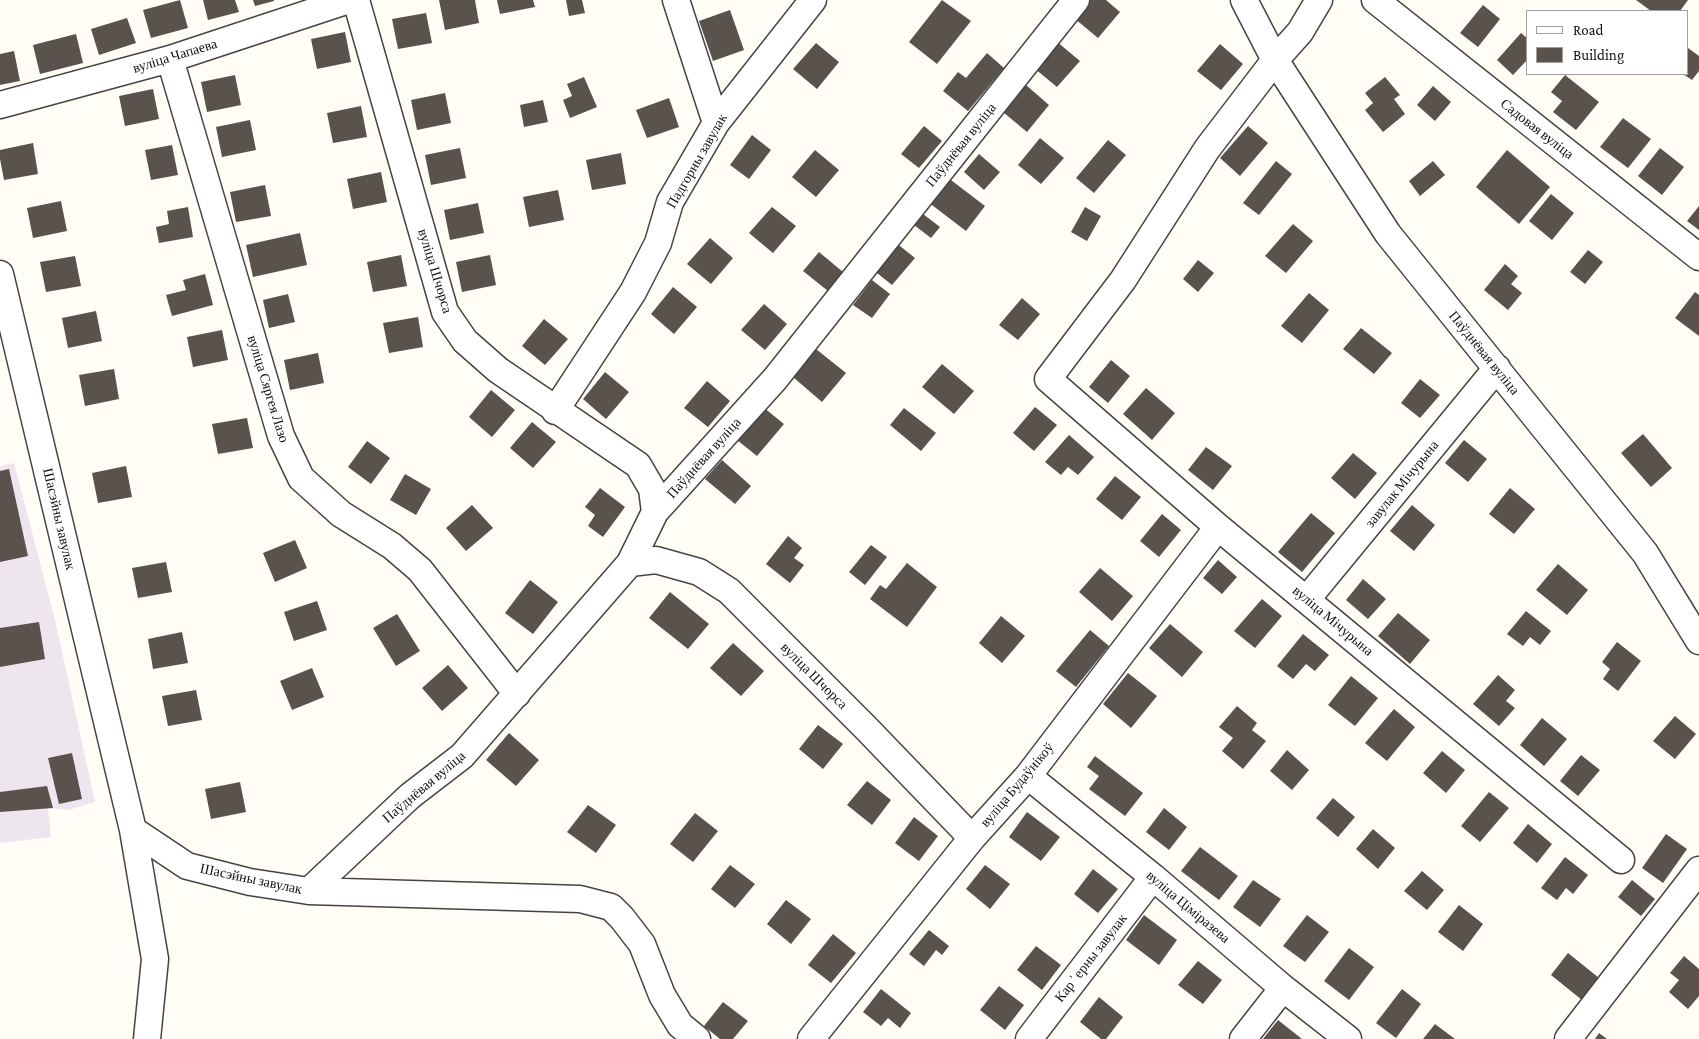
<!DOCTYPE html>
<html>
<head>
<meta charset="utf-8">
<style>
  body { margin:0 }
  #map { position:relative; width:1699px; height:1039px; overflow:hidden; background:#fffdf5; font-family:"Crimson Pro",serif }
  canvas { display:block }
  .legend { position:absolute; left:1526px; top:10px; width:162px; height:65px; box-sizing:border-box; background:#fff; border:1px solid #a0a0a0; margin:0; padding:6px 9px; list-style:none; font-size:15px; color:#111 }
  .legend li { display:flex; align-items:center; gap:10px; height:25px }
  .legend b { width:25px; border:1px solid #a0a0a0 }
</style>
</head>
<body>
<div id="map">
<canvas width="1699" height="1039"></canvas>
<ul class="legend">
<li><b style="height:6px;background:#fff"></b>Road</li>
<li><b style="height:14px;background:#5a524d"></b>Building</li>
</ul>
</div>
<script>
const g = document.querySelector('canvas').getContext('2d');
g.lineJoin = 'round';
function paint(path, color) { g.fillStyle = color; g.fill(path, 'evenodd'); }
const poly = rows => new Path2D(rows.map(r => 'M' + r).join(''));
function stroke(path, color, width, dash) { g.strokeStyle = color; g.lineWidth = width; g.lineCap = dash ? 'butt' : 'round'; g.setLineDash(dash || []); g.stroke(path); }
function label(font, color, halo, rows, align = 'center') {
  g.font = font + ' "Crimson Pro",serif'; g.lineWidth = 5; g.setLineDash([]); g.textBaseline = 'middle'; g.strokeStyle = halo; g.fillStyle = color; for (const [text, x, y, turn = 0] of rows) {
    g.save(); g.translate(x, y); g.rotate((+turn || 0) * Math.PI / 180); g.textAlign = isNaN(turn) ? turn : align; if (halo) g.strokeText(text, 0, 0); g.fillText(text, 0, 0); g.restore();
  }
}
const industrial = poly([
  [14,463,55,620,95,802,69,810,48,808,51,837,0,843,0,466]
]);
const building = poly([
  [180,0,188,28,151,38,143,10],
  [203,0,235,0,239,12,208,20],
  [253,0,274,0,274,1,255,6],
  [439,0,475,0,479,23,445,30],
  [497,0,533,0,535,7,500,14],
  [566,0,582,0,585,13,569,16],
  [942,0,971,21,937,64,909,42],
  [1090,0,1106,0,1120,12,1098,38,1074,18],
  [1636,0,1688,0,1680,11,1651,11],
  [1483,5,1500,19,1478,47,1460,33],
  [730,10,744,50,713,61,699,21],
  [426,13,432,43,398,49,392,19],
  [127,18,136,43,99,55,91,29],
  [345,32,351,62,317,69,311,39],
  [1521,33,1528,39,1528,59,1513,75,1497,60],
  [76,34,83,63,40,74,33,45],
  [1056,41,1080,61,1057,87,1034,68],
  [816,43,839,62,817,89,793,69],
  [1220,44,1243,64,1221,90,1197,71],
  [1688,48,1699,56,1699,71,1692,80,1683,74,1688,74],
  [14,51,20,81,0,85,0,54],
  [987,53,1004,68,968,111,943,91,958,72,966,78],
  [235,75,241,105,207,112,201,82],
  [1565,75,1599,102,1576,130,1553,112,1562,101,1551,92],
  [584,77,597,107,570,118,563,100,572,96,567,84],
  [1385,77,1400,95,1394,99,1405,114,1383,132,1365,110,1373,103,1365,93],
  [1026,85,1049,105,1027,132,1003,112],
  [1433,86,1451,102,1435,121,1417,105],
  [153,89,159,119,125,126,119,96],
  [445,93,451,123,417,130,411,100],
  [669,98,679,127,647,138,636,110],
  [543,100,548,122,524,127,520,105],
  [361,106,367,137,333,143,327,113],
  [1623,118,1651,139,1628,168,1600,147],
  [250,120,256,150,222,157,216,127],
  [924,126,942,141,919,168,901,154],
  [1248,126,1268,143,1240,176,1220,158],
  [752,135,771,150,749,179,730,165],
  [1040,138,1064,158,1041,184,1018,165],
  [1108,140,1126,155,1094,193,1076,178],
  [33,143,38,174,4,180,0,159,0,150],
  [172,145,178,175,151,180,145,150],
  [460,148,466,178,431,185,425,155],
  [1660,148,1684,167,1662,195,1638,176],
  [815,150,839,170,816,197,792,177],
  [1507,150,1550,187,1519,224,1476,187],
  [621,153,626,184,592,190,586,160],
  [979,154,1000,172,984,190,964,172],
  [1276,161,1292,174,1259,215,1243,203],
  [1433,161,1445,175,1420,196,1409,181],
  [381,172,387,202,353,209,347,179],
  [947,177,985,206,966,231,928,202],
  [265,185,271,216,236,222,230,192],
  [558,190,564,220,529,227,523,197],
  [1551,194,1574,213,1552,240,1529,221],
  [61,201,67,231,33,238,27,208],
  [478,203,484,233,450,240,444,210],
  [1699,206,1699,230,1687,221],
  [188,207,193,237,159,243,156,227,169,224,167,211],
  [772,207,796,226,773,253,749,233],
  [1085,207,1101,216,1087,241,1071,232],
  [923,214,940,227,931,238,914,225],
  [1293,224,1313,241,1286,273,1265,256],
  [300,233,307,265,253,277,246,245],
  [710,238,733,258,711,284,687,264],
  [895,242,915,258,892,285,872,269],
  [1588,250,1603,262,1585,284,1570,272],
  [819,252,843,272,828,291,803,271],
  [401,255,407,286,373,292,367,262],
  [490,255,496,285,462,292,456,262],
  [75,256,81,286,46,292,40,262],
  [1198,260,1214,273,1198,292,1183,279],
  [1505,264,1518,276,1511,284,1522,293,1508,310,1484,290],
  [205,274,213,305,172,316,166,295,186,290,183,280],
  [872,280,890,294,872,318,853,305],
  [673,287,697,307,674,334,651,314],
  [1695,292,1699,295,1699,336,1675,318],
  [1309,293,1329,310,1302,343,1281,326],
  [288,294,295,322,269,328,263,300],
  [1022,298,1040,314,1018,340,999,325],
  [764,304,787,324,765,350,741,330],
  [96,311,102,341,68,348,62,318],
  [418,317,423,347,389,353,383,323],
  [544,319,568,339,545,365,522,346],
  [1361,328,1392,353,1374,374,1343,349],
  [222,330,228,360,193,367,187,337],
  [816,349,846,373,822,402,793,377],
  [318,353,324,383,290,390,284,360],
  [1111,360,1130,376,1108,403,1089,387],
  [942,364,974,391,954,414,922,387],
  [114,369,119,399,85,406,79,375],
  [605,372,629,392,606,419,583,399],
  [1420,379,1440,395,1420,418,1401,403],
  [707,381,730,401,708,427,684,408],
  [1146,388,1175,413,1152,440,1123,414],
  [491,390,515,410,492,437,469,417],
  [763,407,784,424,757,456,737,440],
  [1035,407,1057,425,1034,451,1013,433],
  [904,408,936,433,921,451,890,425],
  [247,418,253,448,218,454,212,424],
  [532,422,556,442,533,468,510,448],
  [1643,434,1672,468,1651,487,1621,453],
  [1069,435,1094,457,1078,475,1068,467,1061,475,1045,462],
  [1464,440,1487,459,1468,482,1445,463],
  [367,441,390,458,371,484,348,467],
  [1206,447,1232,466,1213,490,1188,470],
  [1353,453,1377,473,1355,499,1331,478],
  [722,460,751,486,735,504,705,479],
  [126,466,132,497,98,503,92,473],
  [9,469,28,556,0,562,0,471],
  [405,474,431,489,416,515,390,500],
  [1115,476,1141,497,1122,520,1096,499],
  [600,488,625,507,603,537,588,526,595,515,585,507],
  [1510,488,1535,509,1514,534,1489,514],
  [472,505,493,528,466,551,446,528],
  [1412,505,1435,525,1414,551,1390,531],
  [1311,513,1335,533,1302,572,1278,552],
  [1162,514,1181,530,1159,557,1140,541],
  [788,536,802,548,794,558,804,565,790,583,766,564],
  [295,540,307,568,275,582,263,553],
  [871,545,887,557,865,585,849,572],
  [1218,560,1237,577,1222,594,1203,578],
  [166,562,172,592,138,598,132,568],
  [907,563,937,587,907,627,870,599,880,585,886,589],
  [1558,564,1588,590,1567,615,1536,590],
  [1100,568,1133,596,1112,621,1079,592],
  [1363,579,1386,599,1368,619,1346,600],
  [530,580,558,602,533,634,505,613],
  [670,592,709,624,688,649,649,618],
  [1262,599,1282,616,1255,648,1234,631],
  [317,601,327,630,294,641,284,612],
  [1526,611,1551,631,1540,645,1530,637,1523,646,1507,634],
  [1398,613,1430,640,1410,664,1378,636],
  [397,614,420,651,396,666,373,628],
  [1001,616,1025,636,1002,663,979,643],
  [39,622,45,659,0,667,0,628],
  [1170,624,1203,652,1182,677,1149,648],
  [1090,630,1109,646,1076,687,1056,671],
  [182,632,188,663,153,669,148,639],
  [1303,634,1329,655,1315,671,1306,664,1293,679,1277,666],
  [1617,642,1641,661,1618,691,1603,679,1610,669,1602,662],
  [733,643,764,671,741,696,710,668],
  [448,665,468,688,442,711,422,688],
  [312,668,324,697,292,710,280,681],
  [1128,673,1157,696,1131,728,1103,704],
  [1498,675,1515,690,1506,701,1515,708,1499,726,1473,704],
  [1351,676,1378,698,1355,726,1328,705],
  [196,690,202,720,168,726,162,696],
  [1237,706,1257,723,1252,730,1266,741,1243,769,1222,751,1233,738,1219,727],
  [1394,709,1415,727,1387,761,1365,743],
  [1675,716,1696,734,1675,759,1653,741],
  [1542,718,1567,739,1544,766,1520,745],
  [818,725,843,744,823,769,799,749],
  [509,733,539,760,516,786,486,760],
  [1287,750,1309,770,1292,790,1270,771],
  [1442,751,1465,770,1446,793,1423,773],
  [72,753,82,799,59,804,48,758],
  [1581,755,1600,770,1578,796,1560,781],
  [1095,756,1143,793,1125,816,1089,789,1099,776,1087,767],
  [867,781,891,800,872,825,847,805],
  [240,782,246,812,211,819,205,789],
  [47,786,53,808,0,812,0,792],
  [1489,792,1509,808,1480,842,1461,826],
  [1333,798,1355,817,1338,837,1316,818],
  [588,805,616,825,596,853,567,832],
  [1164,808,1187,827,1169,850,1146,832],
  [1027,812,1060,837,1041,861,1009,837],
  [695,813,718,831,693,862,670,844],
  [914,817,938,836,919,861,895,843],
  [1528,824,1552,844,1537,863,1513,843],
  [1373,829,1395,848,1378,869,1356,849],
  [1666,834,1687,849,1663,883,1642,868],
  [1200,847,1238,876,1219,900,1181,871],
  [1565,857,1588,875,1573,894,1566,888,1557,900,1541,888],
  [730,865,755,884,735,908,711,889],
  [985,865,1010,884,990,909,966,889],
  [1093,869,1118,889,1098,913,1074,894],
  [1422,871,1444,890,1427,910,1404,891],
  [1253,880,1281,899,1260,927,1233,907],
  [1632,880,1655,899,1641,916,1618,897],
  [786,900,811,919,791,944,767,924],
  [1459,905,1483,924,1463,951,1438,932],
  [1144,915,1177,940,1159,965,1126,940],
  [1307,915,1329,932,1305,962,1283,946],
  [929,930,949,946,942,955,936,950,924,966,909,954],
  [833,934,856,953,831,983,808,965],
  [1036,946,1061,965,1042,990,1017,970],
  [1349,948,1374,967,1349,1000,1324,981],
  [1568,953,1599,978,1582,1000,1551,975],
  [1684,956,1699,969,1699,996,1688,1009,1669,992,1679,980,1670,973],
  [1198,961,1222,980,1203,1004,1178,985],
  [999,986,1024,1005,1005,1030,980,1010],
  [881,989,911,1013,900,1028,888,1018,881,1026,863,1012],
  [1402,989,1421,1004,1396,1038,1376,1023],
  [1099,997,1123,1017,1106,1039,1101,1039,1080,1022],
  [723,1002,748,1021,733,1039,720,1039,704,1026],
  [1278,1020,1302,1039,1263,1039],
  [1435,1024,1455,1039,1423,1039],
  [1599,1033,1607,1039,1595,1039]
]);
const minor = poly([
  [356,0,445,312,465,341,498,370,638,465,652,489,655,512],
  [676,0,716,123],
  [1244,0,1275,60,1388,234,1645,553,1699,641],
  [1319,0,1300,32,1275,60,1207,149,1123,280,1048,379,1218,527,1621,860],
  [1375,0,1699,257],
  [170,59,281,436,301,478,341,514,392,546,420,570,517,694],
  [0,105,170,59,349,0],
  [0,274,133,830,155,959,147,1039],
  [555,411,633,292,658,243,670,202,716,123,813,0],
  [630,563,656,560,699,572,729,591,866,728,972,838],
  [1307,599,1497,368],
  [1028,776,1153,877,1283,988,1348,1039],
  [133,830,187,866,250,882,309,891,580,899,611,907,622,918,642,944,662,995,680,1025,697,1039],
  [309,891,410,796,462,756,630,563,655,512,775,379,1076,0],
  [811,1039,972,838,1028,776,1218,527],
  [1029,1039,1153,877],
  [1243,1039,1283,988],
  [1568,1039,1699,870]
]);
const streetNames = [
  ["вуліца Чапаева",175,56,-17],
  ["Садовая вуліца",1537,129,38],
  ["Паўднёвая вуліца",961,145,-51],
  ["Падгорны завулак",697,161,-60],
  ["вуліца Шчорса",435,271,73],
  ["Паўднёвая вуліца",1484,353,51],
  ["вуліца Сяргея Лазо",268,389,73],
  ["Паўднёвая вуліца",704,458,-48],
  ["завулак Мічурына",1402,484,-51],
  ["Шасэйны завулак",59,519,77],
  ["вуліца Мічурына",1333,621,40],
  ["вуліца Шчорса",814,676,45],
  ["вуліца Будаўнікоў",1017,785,-50],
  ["Паўднёвая вуліца",424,787,-40],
  ["Шасэйны завулак",251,879,12],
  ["вуліца Ціміразева",1188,907,40],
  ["Карʼерны завулак",1091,958,-52]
];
paint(industrial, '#eee6ef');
paint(building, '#5a524d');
stroke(minor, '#444', 29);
stroke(minor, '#fff', 26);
label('14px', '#111', '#fff', streetNames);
</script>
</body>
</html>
